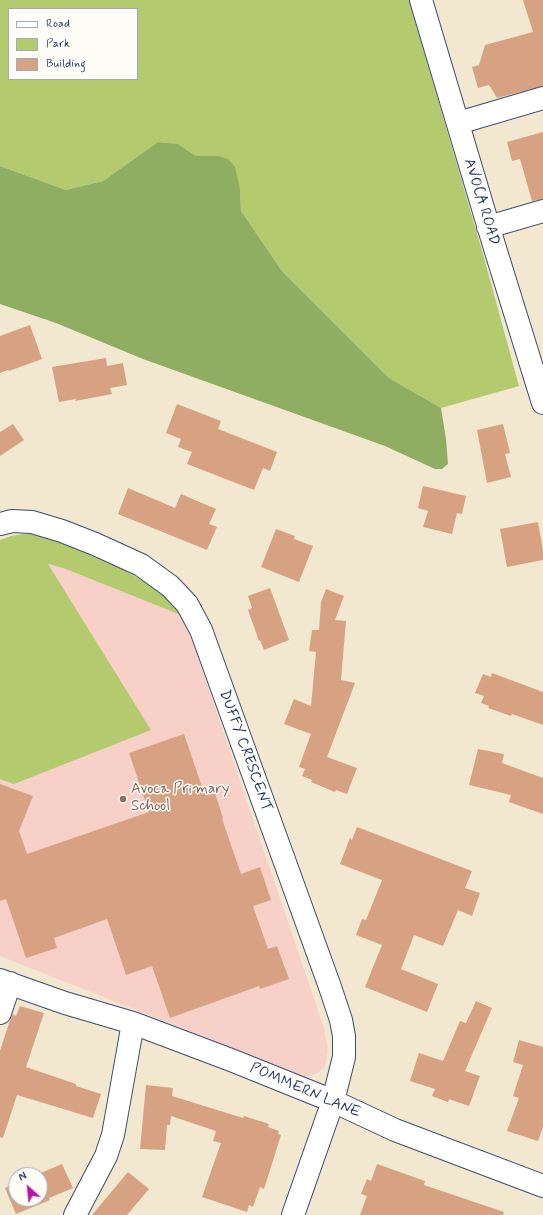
<!DOCTYPE html>
<html>
<head>
<meta charset="utf-8">
<style>
  body { margin:0 }
  #map { position:relative; width:543px; height:1215px; overflow:hidden; background:#f1e8cf; font-family:Mynerve,sans-serif }
  canvas { display:block }
  .legend { position:absolute; left:8px; top:8px; width:130px; height:72px; box-sizing:border-box; background:#fdfcf7; border:1px solid #a3aaba; margin:0; padding:5px 7px; list-style:none; font-size:12px; color:#1b2f5e }
  .legend li { display:flex; align-items:center; gap:8px; height:20px }
  .legend b { width:20px; border:1px solid #a3aaba }
  .north { position:absolute; left:8px; top:1167px; width:40px; height:40px; box-sizing:border-box; background:#fdfcf7; border:1px solid #a3aaba; border-radius:50%; rotate:333deg; font-size:11px; font-weight:700; line-height:16px; text-align:center; color:#1b2f5e }
  .north::after { content:''; display:block; margin:auto; width:14px; height:18px; background:#b5179e; clip-path:polygon(50% 0,100% 100%,50% 72%,0 100%) }
</style>
</head>
<body>
<div id="map">
<canvas width="543" height="1215"></canvas>
<ul class="legend">
<li><b style="height:5px;background:#fff"></b>Road</li>
<li><b style="height:11px;background:#b4ca6e"></b>Park</li>
<li><b style="height:11px;background:#d7a281"></b>Building</li>
</ul>
<div class="north">N</div>
</div>
<script>
const g = document.querySelector('canvas').getContext('2d');
g.lineJoin = 'round';
function paint(path, color) { g.fillStyle = color; g.fill(path, 'evenodd'); }
const poly = rows => new Path2D(rows.map(r => 'M' + r).join(''));
function stroke(path, color, width, dash) { g.strokeStyle = color; g.lineWidth = width; g.lineCap = dash ? 'butt' : 'round'; g.setLineDash(dash || []); g.stroke(path); }
function label(font, color, halo, rows, align = 'center') {
  g.font = font + ' Mynerve,sans-serif'; g.lineWidth = 3; g.setLineDash([]); g.textBaseline = 'middle'; g.strokeStyle = halo; g.fillStyle = color; for (const [text, x, y, turn = 0] of rows) {
    g.save(); g.translate(x, y); g.rotate((+turn || 0) * Math.PI / 180); g.textAlign = isNaN(turn) ? turn : align; if (halo) g.strokeText(text, 0, 0); g.fillText(text, 0, 0); g.restore();
  }
}
const built = poly([
  [0,564,47,564,63,568,181,615,193,642,324,1028,328,1051,325,1067,316,1074,305,1077,0,956]
]);
const green = poly([
  [0,0,409,0,483,254,519,386,441,408,389,378,282,271,241,211,240,189,218,156,196,156,178,144,158,142,103,181,66,190,0,166],
  [9,9,137,9,137,79,9,79],
  [29,533,51,538,124,570,158,589,181,615,63,568,48,564,151,730,14,784,0,779,0,540,11,536]
]);
const forest = poly([
  [158,142,178,144,196,156,218,156,228,159,235,167,240,189,241,211,282,271,389,378,441,408,446,439,448,464,442,469,435,469,385,446,143,359,56,323,0,304,0,166,66,190,103,181]
]);
const building = poly([
  [523,0,543,0,543,86,497,98,489,85,478,88,472,67,479,65,485,45,533,32],
  [543,132,543,199,532,201,520,159,512,161,507,142],
  [30,325,42,359,9,371,8,370,0,373,0,336],
  [106,358,107,366,123,363,127,385,110,388,112,394,75,401,76,399,59,402,52,367],
  [177,404,221,421,218,429,277,452,270,471,263,468,254,490,187,464,192,452,178,447,181,439,166,433],
  [13,424,24,440,0,456,0,432],
  [503,424,510,453,505,454,511,477,487,483,477,430],
  [423,486,466,496,462,514,457,513,452,534,423,527,428,511,418,508],
  [128,488,175,508,181,494,216,509,209,524,217,527,207,550,118,514],
  [538,522,543,550,543,560,507,567,500,529],
  [276,529,295,536,294,539,313,546,299,582,261,567],
  [270,588,289,640,264,650,260,640,259,641,248,610,252,608,248,596],
  [326,589,344,596,335,620,346,621,341,680,355,683,327,757,357,768,347,794,336,790,335,792,311,782,312,780,302,776,305,769,299,767,311,734,284,724,294,699,311,706,316,652,309,651,312,630,319,630,321,602],
  [492,673,543,692,543,725,512,714,511,716,488,708,489,706,481,703,484,696,475,693,483,674,491,677],
  [184,734,204,793,214,790,223,818,222,819,241,874,260,867,271,900,253,906,268,949,277,946,289,979,260,989,259,986,170,1018,152,966,126,975,107,919,54,938,57,948,26,958,6,899,0,901,0,784,33,796,19,831,27,854,149,812,129,753],
  [478,749,504,754,502,763,543,778,543,814,509,802,511,795,469,785],
  [357,827,472,871,465,888,480,893,472,916,458,910,443,946,414,935,401,969,438,984,427,1012,365,987,382,945,356,935,362,919,366,920,382,880,340,864,350,838,352,840],
  [476,1001,492,1008,465,1071,480,1076,469,1106,449,1099,448,1102,432,1096,435,1089,410,1081,419,1053,443,1061,460,1021,466,1023],
  [20,1006,44,1013,26,1067,76,1084,76,1086,101,1094,93,1118,17,1095,3,1138,0,1137,0,1051,10,1020,13,1014,16,1016],
  [519,1040,543,1047,543,1127,538,1141,507,1131,519,1098,513,1096,523,1065,513,1062],
  [146,1085,173,1088,172,1096,243,1118,244,1116,269,1124,268,1127,279,1131,278,1134,281,1135,264,1189,260,1187,253,1207,249,1205,247,1212,202,1197,221,1143,213,1141,216,1131,171,1116,170,1125,167,1125,165,1150,140,1149],
  [62,1164,73,1188,49,1198,50,1200,16,1214,5,1188,16,1183,16,1199,40,1199,40,1175,36,1175],
  [377,1164,425,1181,424,1185,504,1212,503,1215,360,1215,367,1196,361,1194,367,1179,371,1181],
  [128,1172,149,1189,127,1215,92,1215]
]);
const street = poly([
  [421,0,494,245,543,403],
  [458,123,543,98],
  [488,227,543,211],
  [0,524,12,521,32,522,62,531,95,544,141,565,170,586,187,604,201,630,330,987,341,1020,344,1036,344,1057,333,1101,293,1215],
  [0,980,65,1003,133,1023,231,1060,333,1101,395,1130,543,1186],
  [0,1013,10,983],
  [75,1215,106,1156,113,1135,133,1023]
]);
const markers = [
  [123,799,4,"#8d6e63"]
];
const streetNames = [
  ["AVOCA ROAD",481,202,73],
  ["DUFFY CRESCENT",245,751,70],
  ["POMMERN LANE",305,1091,23]
];
const educationNames = [
  ["Avoca Primary",131,790],
  ["School",131,807]
];
paint(built, '#f7d1c7');
paint(green, '#b4ca6e');
paint(forest, '#8fae61');
paint(building, '#d7a281');
stroke(street, '#3b4b6f', 24);
stroke(street, '#fff', 22);
for (const [x, y, r, color] of markers) { const dot = new Path2D(); dot.arc(x, y, r, 0, 2 * Math.PI); g.fillStyle = color; g.fill(dot); stroke(dot, '#fdfcf7', 1.5); }
label('15px', '#1b2f5e', '#fdfcf7', streetNames);
label('15px', '#785e54', '#fdfcf7', educationNames, 'left');
</script>
</body>
</html>
